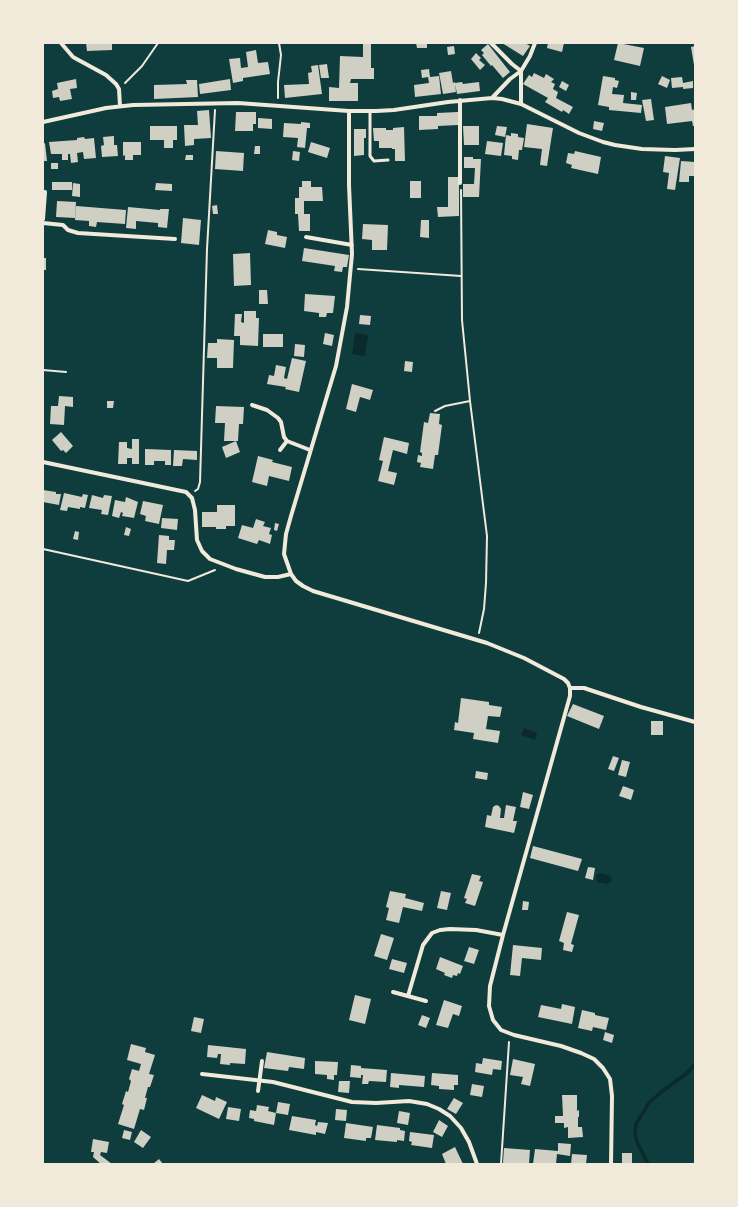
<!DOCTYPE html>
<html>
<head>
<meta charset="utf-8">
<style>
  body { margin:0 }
  #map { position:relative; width:738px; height:1207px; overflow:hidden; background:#0f3d3e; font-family:"Open Sans",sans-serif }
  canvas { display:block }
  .frame { position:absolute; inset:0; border:44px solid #f1e9da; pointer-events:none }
</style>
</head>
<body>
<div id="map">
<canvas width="738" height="1207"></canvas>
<div class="frame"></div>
</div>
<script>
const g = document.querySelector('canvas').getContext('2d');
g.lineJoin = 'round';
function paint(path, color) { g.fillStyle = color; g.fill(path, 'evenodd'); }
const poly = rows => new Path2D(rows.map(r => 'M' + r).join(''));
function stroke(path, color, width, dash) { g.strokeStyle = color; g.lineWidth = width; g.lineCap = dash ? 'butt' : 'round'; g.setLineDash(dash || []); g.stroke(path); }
const water = poly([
  [355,333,368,335,365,356,352,354],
  [524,728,537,733,535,740,521,735],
  [599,873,611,876,612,881,608,884,597,882,596,876]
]);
const stream = poly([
  [648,1164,637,1142,635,1134,636,1124,649,1103,660,1093,687,1073,695,1064]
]);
const building = poly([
  [86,43,112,43,112,50,87,51],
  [363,43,371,43,371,68,374,68,374,79,351,79,350,83,358,83,358,101,329,101,329,87,339,88,340,56,363,57],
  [416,43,427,43,427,48,417,48],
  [502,43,525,43,530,46,523,56],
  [548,43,564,43,562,52,547,48],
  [618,43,644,48,640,66,614,60],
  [488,44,510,72,503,78,492,65,491,66,482,55,484,53,481,50],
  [454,46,455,54,448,55,447,47],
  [695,46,695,65,694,65,691,47],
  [256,50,258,63,268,62,270,74,243,78,243,81,233,83,229,59,240,58,241,68,248,67,246,52],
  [476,53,481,58,479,60,485,65,480,70,471,59],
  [327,64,329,78,321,78,319,65],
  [318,65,322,94,285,98,284,85,309,84,308,73,312,72,311,66],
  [429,69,430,77,439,76,441,94,415,97,414,85,429,83,428,77,422,78,421,70],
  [451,71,453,83,455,82,456,92,443,94,439,73],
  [534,73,544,78,546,74,554,79,551,82,555,84,553,89,558,92,556,98,573,107,569,114,563,110,562,112,545,102,548,98,523,84,529,75,532,77],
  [603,76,615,78,615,80,619,81,617,88,613,87,612,94,624,95,623,103,642,105,641,113,609,110,609,107,598,105],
  [662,76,670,80,667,88,658,84],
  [682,77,683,83,693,81,693,88,683,89,683,87,672,88,671,78],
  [76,79,77,88,70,89,72,99,60,101,59,97,53,98,52,91,58,89,57,83],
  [230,79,231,90,200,94,199,84],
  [186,80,197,80,198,97,154,99,154,85,187,84],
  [562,81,569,85,566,91,559,87],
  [462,82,463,84,479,82,480,91,457,94,455,83],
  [631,92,637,93,636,100,631,100],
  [651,99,654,120,646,121,642,100],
  [691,103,692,110,695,109,695,126,693,126,692,121,667,124,665,107],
  [209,110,211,138,194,139,194,145,185,146,184,125,198,125,197,111],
  [236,112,256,112,256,124,253,124,253,131,235,131],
  [458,112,458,125,438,126,438,129,419,130,419,116,437,116,437,113],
  [258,118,272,119,272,129,258,128],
  [594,121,604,123,602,131,593,129],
  [301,122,310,123,310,128,307,128,305,148,297,147,298,138,283,137,284,123,301,124],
  [527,124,553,128,547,166,540,165,542,149,524,147],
  [150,126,177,126,177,140,173,140,173,148,164,148,164,140,150,140],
  [463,126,479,126,479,145,464,145],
  [497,126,507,127,505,137,495,135],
  [404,127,405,161,395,161,395,149,392,149,392,148,379,148,379,141,374,141,373,128,386,128,386,130,393,130,393,128],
  [354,129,366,129,366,138,364,138,364,155,354,156],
  [511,133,518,134,518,137,524,138,522,150,519,150,518,160,512,159,512,156,504,155,506,135,511,136],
  [114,136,114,145,117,145,118,156,102,157,101,146,104,145,103,137],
  [84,137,85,139,94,138,96,158,84,159,83,152,77,153,78,162,71,163,70,154,68,154,68,160,62,160,62,154,51,154,49,142,77,140,77,138],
  [487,141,503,143,501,156,485,154],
  [123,142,141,142,141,155,133,155,133,160,125,160,125,155,123,156],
  [311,142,330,148,327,158,308,152],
  [45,143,47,161,43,161,43,144],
  [255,146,260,146,260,154,254,154],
  [216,151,244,153,243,171,215,169],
  [293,151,300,152,299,161,292,160],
  [575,151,601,157,598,174,571,168,572,165,566,163,568,153,574,154],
  [186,155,193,155,193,160,185,160],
  [665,156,680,158,675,190,667,189,669,173,663,172],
  [464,157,473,157,473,159,481,159,479,197,463,197,463,184,474,184,475,168,464,168],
  [681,161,695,162,695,176,689,176,689,182,679,182],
  [51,163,58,163,58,169,51,169],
  [448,177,459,177,459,216,438,217,437,207,448,207],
  [302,181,311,181,311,187,322,187,323,201,304,201,304,214,310,214,310,231,299,231,298,214,295,214,295,198,299,198,299,187,302,187],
  [410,181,421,181,421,198,410,198],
  [52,182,72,182,72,190,52,190],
  [73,183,80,184,80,197,72,196],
  [156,183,172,184,172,191,155,190],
  [57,201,76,202,75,218,56,217],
  [217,205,218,214,213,214,212,206],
  [76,206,126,210,125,224,97,222,96,227,89,226,89,221,75,220],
  [128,207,160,210,160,209,169,209,167,228,158,227,158,223,136,221,136,229,126,228],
  [183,218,201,220,199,245,181,243],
  [421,220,429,220,429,238,420,237],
  [363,224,388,225,387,250,372,250,372,240,362,239],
  [268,230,277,232,277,235,287,237,285,248,265,244],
  [304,248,349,255,347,267,343,267,342,272,334,271,335,266,302,261],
  [250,253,251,285,234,286,233,254],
  [43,258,46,258,46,270,43,270],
  [259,290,267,290,268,304,259,304],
  [305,294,335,296,333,313,327,313,326,317,319,317,319,313,304,311],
  [244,311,256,311,256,318,259,318,258,346,240,345,240,336,234,336,235,314,242,314,241,322,244,323],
  [360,315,371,316,370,325,359,324],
  [325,333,334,335,332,346,323,344],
  [263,334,283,334,283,347,263,347],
  [217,339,234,340,233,368,217,368,217,358,207,358,208,343,217,343],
  [295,344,305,345,304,357,294,356],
  [292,358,306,361,299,392,285,389,286,387,267,384,269,375,274,376,276,365,286,367,284,378,287,379],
  [405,361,413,362,412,372,404,371],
  [352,384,373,390,370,400,360,397,356,412,346,409],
  [59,396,73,397,73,407,65,406,64,425,50,424,51,406,58,406],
  [107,401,114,401,113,408,107,408],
  [216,406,244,407,243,424,239,424,238,441,236,441,240,452,226,458,222,447,236,441,224,441,225,423,215,423],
  [430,413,440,414,439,424,442,425,438,455,435,455,433,469,420,467,421,463,417,462,418,455,422,456,422,453,420,452,424,422,428,423],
  [61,432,73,446,66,453,63,450,61,451,52,440],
  [384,437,409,443,407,454,393,450,388,471,397,473,394,485,378,481,383,461,379,460],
  [132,439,139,439,139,464,132,464,132,458,127,458,127,464,118,464,119,442,127,442,127,448,132,449],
  [145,449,171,450,171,465,165,465,165,461,154,461,154,465,145,465],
  [174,450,197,451,197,460,183,459,182,466,173,466],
  [258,456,273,460,272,462,292,467,289,481,269,476,267,486,252,482],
  [43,490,56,492,56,494,61,494,59,505,43,502],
  [64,493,82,497,83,494,88,495,85,508,80,507,80,509,68,507,67,511,60,510],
  [92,495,103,498,104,495,112,496,108,515,101,514,102,510,89,508],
  [126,497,138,502,134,518,122,516,123,513,121,512,119,518,112,516,115,500,125,502],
  [143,501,163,505,159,524,145,521,146,516,140,514],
  [217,505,235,505,235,526,226,526,226,529,216,529,216,527,202,527,202,512,217,512],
  [162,518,178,519,177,530,161,528],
  [256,519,265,522,263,526,271,528,269,534,272,535,270,544,259,540,257,544,238,538,242,525,253,528],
  [275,523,279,524,277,531,274,530],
  [126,527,131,529,129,536,124,535],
  [75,531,79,532,78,540,73,539],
  [159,535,169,536,169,540,175,540,174,550,167,550,166,564,157,563],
  [461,698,489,702,489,705,502,707,500,717,488,716,486,729,500,731,498,743,473,739,474,733,454,730,455,722,458,723],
  [573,704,604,716,599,729,567,716],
  [651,721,663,721,663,735,651,735],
  [613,756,619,758,614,771,608,769],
  [622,760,630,762,626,777,618,775],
  [476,771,488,773,487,780,475,778],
  [623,786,634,790,631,800,619,796],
  [523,792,533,795,529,809,520,807],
  [496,805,499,806,501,809,500,818,504,818,506,805,516,807,513,821,517,821,514,833,485,827,487,815,491,816,493,807],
  [533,846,582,859,578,871,530,858],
  [588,867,595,868,593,880,585,878],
  [472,874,481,876,479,881,483,882,475,906,465,903,467,899,464,898],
  [390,891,406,894,405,898,424,903,422,911,403,907,399,923,386,920,389,908,386,907],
  [441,891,451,893,447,910,437,908],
  [523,901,529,902,528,910,522,910],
  [567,912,579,915,571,944,574,945,572,952,563,950,564,943,559,941],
  [381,934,394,938,387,960,374,956],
  [513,945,542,948,541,960,522,958,520,976,510,975],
  [469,947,479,950,474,964,464,961],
  [440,957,463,966,460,974,458,973,457,976,453,975,452,978,444,975,445,973,436,969],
  [392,959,407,963,404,973,389,969],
  [355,995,371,999,365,1024,349,1020],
  [444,1000,462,1006,459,1016,453,1014,448,1028,436,1025],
  [562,1004,575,1007,572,1024,538,1017,541,1005,561,1009],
  [582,1010,595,1013,595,1015,609,1018,606,1030,593,1027,592,1031,578,1028],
  [422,1015,430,1018,426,1028,418,1025],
  [194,1017,204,1019,201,1033,191,1031],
  [605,1032,614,1035,612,1043,603,1040],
  [131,1044,146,1048,145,1052,155,1055,149,1074,154,1075,150,1087,148,1087,145,1098,147,1098,144,1110,140,1109,134,1129,118,1124,124,1105,122,1104,126,1091,128,1092,131,1081,129,1079,132,1069,139,1071,141,1064,127,1060],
  [208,1045,246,1049,245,1064,230,1063,230,1065,220,1064,221,1054,218,1054,217,1058,207,1057],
  [267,1052,305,1058,304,1069,289,1067,288,1071,264,1068],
  [483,1058,502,1061,501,1070,493,1069,492,1075,475,1072,476,1063,482,1064],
  [513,1059,535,1064,530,1086,521,1084,523,1077,510,1075],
  [315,1061,338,1062,337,1075,334,1075,334,1080,327,1079,327,1075,315,1074],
  [351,1065,361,1066,361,1068,387,1070,386,1082,369,1081,368,1084,362,1084,363,1075,361,1075,361,1078,350,1077],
  [391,1073,425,1076,424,1087,399,1085,399,1088,390,1087],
  [432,1073,458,1075,458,1085,454,1085,454,1090,439,1089,439,1086,431,1085],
  [339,1081,350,1081,349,1093,338,1092],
  [472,1084,484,1086,482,1097,470,1095],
  [202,1095,215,1101,216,1097,227,1102,219,1119,196,1108],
  [562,1095,577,1095,577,1111,579,1110,579,1117,578,1117,578,1127,582,1127,583,1137,568,1138,568,1127,564,1128,564,1123,555,1123,555,1116,563,1116],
  [454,1098,463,1103,456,1114,447,1109],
  [278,1102,290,1104,288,1115,276,1113],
  [257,1105,269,1107,268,1111,276,1113,274,1125,254,1121,254,1119,249,1118,250,1110,256,1111],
  [228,1107,241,1109,239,1121,226,1119],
  [336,1109,347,1110,346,1121,335,1120],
  [399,1111,410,1113,408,1125,397,1123],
  [292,1116,316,1120,315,1125,317,1126,318,1122,328,1123,325,1134,316,1132,316,1135,289,1130],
  [439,1120,448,1126,442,1137,433,1132],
  [346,1123,373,1127,371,1138,366,1138,366,1141,344,1138],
  [377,1125,400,1128,400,1130,405,1131,404,1141,397,1140,397,1142,375,1140],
  [124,1130,132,1132,130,1140,122,1138],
  [141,1130,151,1137,143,1148,134,1142],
  [410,1132,434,1135,432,1148,411,1145,412,1142,409,1141],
  [93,1139,109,1142,107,1153,101,1152,100,1155,112,1164,101,1164,93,1157,94,1152,91,1152],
  [558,1143,571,1144,570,1156,557,1154,556,1164,533,1164,535,1149,558,1151],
  [455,1147,463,1164,446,1164,442,1154],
  [504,1148,530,1150,529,1164,503,1163],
  [622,1153,632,1153,632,1164,622,1164],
  [572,1154,587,1155,586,1164,571,1164],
  [159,1159,163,1164,153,1164]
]);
const path = poly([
  [125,83,142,66,158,43],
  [278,98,278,82,281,55,279,43],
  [461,190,462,320,470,401,487,536,486,583,484,609,479,633],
  [358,269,461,276],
  [43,370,66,372],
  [435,411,445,406,470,401],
  [195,491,198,489,200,482,207,249,215,110],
  [43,549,188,581,215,570],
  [501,1164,509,1042]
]);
const service = poly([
  [370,111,370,156,374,161,388,160]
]);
const minor = poly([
  [61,43,73,57,106,75,116,84,119,89,120,106],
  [491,43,512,64,521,71,521,104],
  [492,98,510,79,521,71,530,56,535,43],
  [460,100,460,183],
  [349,111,349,185,352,254,347,307,336,366,291,516,286,534,284,554,291,574,296,581,303,586,313,591,487,643,524,658,564,679,568,683,570,688,570,696,503,935,490,986,489,1006,493,1020,501,1030,514,1035,561,1046,581,1053,594,1059,603,1068,610,1079,612,1096,611,1164],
  [43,122,106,108,133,105,238,103,349,111,376,111,394,110,448,102,492,98,502,99,521,104,579,133,603,142,615,145,642,149,675,150,695,149],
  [43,219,45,192],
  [43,223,63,225,68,230,78,233,175,239],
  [306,237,352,245],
  [252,405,267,410,278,418,281,422,284,437,287,441,310,450],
  [280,450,287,441],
  [43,462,186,492,192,498,195,510,197,540,202,551,210,559,236,569,265,577,278,577,291,574],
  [570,688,584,688,641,707,695,722],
  [393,992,426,1001],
  [408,996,423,945,432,933,440,930,450,929,476,930,503,935],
  [202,1074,273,1082,352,1102,376,1103,409,1101,427,1104,439,1109,450,1116,461,1128,469,1142,477,1164],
  [258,1091,262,1061]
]);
paint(water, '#0a2a2b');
stroke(stream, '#0a2a2b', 3.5);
paint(building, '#cfcfc3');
stroke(path, '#f1e9da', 2);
stroke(service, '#f1e9da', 3);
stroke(minor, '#f1e9da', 4);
</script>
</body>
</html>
